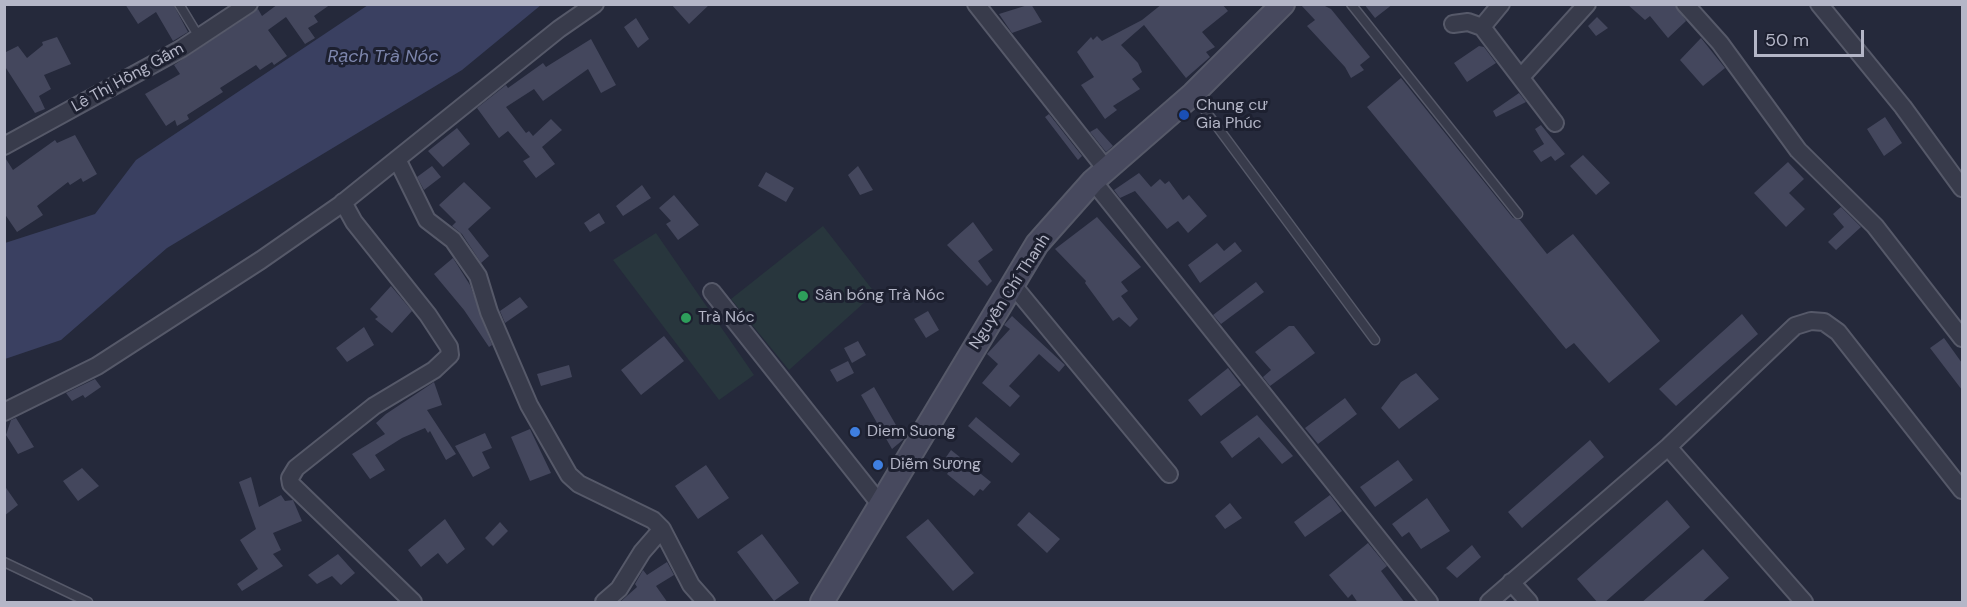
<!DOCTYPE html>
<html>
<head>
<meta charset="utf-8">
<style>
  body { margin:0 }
  #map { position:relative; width:1967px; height:607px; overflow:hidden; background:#25293b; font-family:"DM Sans",sans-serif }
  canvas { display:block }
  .frame { position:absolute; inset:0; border:6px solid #b4b6c7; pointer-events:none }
  .scale { position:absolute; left:1754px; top:30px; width:110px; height:27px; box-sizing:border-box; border:3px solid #b4b6c7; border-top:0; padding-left:8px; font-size:18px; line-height:21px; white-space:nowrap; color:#b4b6c7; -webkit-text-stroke:4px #1d2030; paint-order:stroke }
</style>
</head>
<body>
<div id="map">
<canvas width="1967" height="607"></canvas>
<div class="frame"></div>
<div class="scale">50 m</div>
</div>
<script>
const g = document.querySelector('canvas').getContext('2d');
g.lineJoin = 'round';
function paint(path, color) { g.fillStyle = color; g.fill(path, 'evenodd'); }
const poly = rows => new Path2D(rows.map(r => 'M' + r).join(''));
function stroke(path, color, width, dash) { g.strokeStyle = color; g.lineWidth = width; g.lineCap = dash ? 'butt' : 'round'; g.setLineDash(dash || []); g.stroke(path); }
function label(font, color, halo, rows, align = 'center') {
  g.font = font + ' "DM Sans",sans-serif'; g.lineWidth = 6; g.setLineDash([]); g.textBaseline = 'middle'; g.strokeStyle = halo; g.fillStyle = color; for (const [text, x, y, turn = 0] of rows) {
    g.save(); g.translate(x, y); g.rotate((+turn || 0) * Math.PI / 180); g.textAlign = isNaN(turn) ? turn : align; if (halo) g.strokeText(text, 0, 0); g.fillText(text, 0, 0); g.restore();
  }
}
const green = poly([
  [823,226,875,293,789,370,731,299],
  [656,233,754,375,719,400,613,260]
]);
const water = poly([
  [368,5,541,5,462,70,167,248,61,340,5,359,5,243,95,214,136,160]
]);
const building = poly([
  [125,4,173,4,188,32,173,41,156,12,138,24],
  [278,4,331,4,314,16,318,22,308,28,315,38,305,44,286,17,268,30,287,56,274,65,272,62,260,70,256,65,220,88,223,92,187,115,189,119,177,126,175,120,166,126,145,94,180,74,174,65,258,9,262,16],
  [671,4,710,4,689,24],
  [1031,4,1042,22,1012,33,999,14],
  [1162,4,1222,4,1228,11,1202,32,1215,47,1206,52,1210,57,1186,78,1144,25,1121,45,1138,63,1142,72,1132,79,1140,89,1113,106,1117,110,1105,119,1081,85,1094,77,1077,52,1091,37,1093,40,1097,36,1102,41,1142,20],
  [1300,4,1321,4,1331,9,1370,57,1360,65,1364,70,1351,78,1345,67,1307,26,1315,20],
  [1364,4,1393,4,1375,18],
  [1627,4,1675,4,1686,21,1668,38,1650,16,1645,20],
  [1597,17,1608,28,1596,36,1588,26],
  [636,18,649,39,638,48,624,27],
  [57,37,71,64,44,75,51,89,39,96,45,109,35,113,4,65,4,53,18,46,27,58,43,45,42,42],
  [1701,38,1725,68,1703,86,1680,60],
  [591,39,616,85,601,93,588,69,543,101,534,89,506,107,526,133,529,131,533,136,551,119,562,130,542,147,555,164,536,178,523,161,530,157,508,131,499,138,477,108,506,85,508,88,543,63,546,67],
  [1479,46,1484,47,1496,63,1467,82,1454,63],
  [1401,78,1513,218,1520,220,1547,254,1573,234,1660,341,1609,383,1574,343,1566,349,1367,107],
  [1519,93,1526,102,1496,117,1493,111],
  [1049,114,1082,156,1078,160,1045,117],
  [1885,117,1902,143,1884,156,1867,129],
  [1541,125,1565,154,1555,161,1551,156,1541,162,1533,151,1544,144,1535,129],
  [457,128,470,144,443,167,428,151],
  [1097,128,1113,146,1106,152,1090,132],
  [75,135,97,174,83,182,81,178,70,185,68,182,37,206,43,215,17,232,4,213,4,156,13,170,55,140,57,143],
  [1583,155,1610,183,1596,195,1570,166],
  [1788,162,1804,179,1789,193,1805,209,1786,227,1754,193],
  [432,166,441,177,424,190,417,177],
  [858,166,873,190,860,195,848,175],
  [766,172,794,188,786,202,758,186],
  [1139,173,1151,187,1160,179,1165,184,1169,181,1183,200,1189,195,1207,216,1188,233,1178,221,1167,229,1135,191,1120,198,1114,190],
  [464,182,491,208,468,229,489,256,481,263,462,234,452,226,456,222,439,205],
  [642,185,651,198,623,216,616,206],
  [674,195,699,225,678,240,666,224,671,221,659,208],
  [1841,207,1861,227,1836,250,1828,242,1844,227,1833,214],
  [599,213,605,223,590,232,584,223],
  [1097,217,1141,267,1121,282,1128,291,1121,296,1138,319,1130,327,1119,317,1113,321,1085,283,1086,281,1055,249],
  [973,222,993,250,978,261,992,281,987,286,947,245],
  [1235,242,1242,251,1200,283,1188,265,1217,243,1224,251],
  [453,258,470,285,492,345,489,347,464,310,434,274],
  [1256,282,1264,292,1221,324,1213,315],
  [391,286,412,311,392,333,375,319,378,317,370,309],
  [520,297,528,307,505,323,500,311],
  [928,311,939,330,926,338,914,319],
  [1742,314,1758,334,1676,406,1659,389],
  [1012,316,1065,365,1059,372,1039,354,1009,386,1020,396,1010,407,982,383,998,364,987,354,1010,329,1004,325],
  [1289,326,1294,326,1315,353,1270,386,1263,377,1271,370,1255,352],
  [364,327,374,345,347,362,336,348],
  [664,336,684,361,641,395,621,370],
  [1944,338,1962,363,1962,390,1930,348],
  [858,341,866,355,852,363,844,348],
  [848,361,854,373,837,382,830,370],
  [569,365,572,377,541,386,537,374],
  [1228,368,1241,385,1201,416,1188,400],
  [1416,373,1439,399,1399,429,1381,408,1401,382],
  [95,379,101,387,85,398,83,395,72,401,66,393],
  [434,382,442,405,427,410,456,454,446,460,430,431,428,433,425,428,402,438,375,455,385,470,370,479,352,454,385,434,376,423,386,414],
  [874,387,904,439,892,449,861,395],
  [1345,398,1357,414,1318,444,1305,428],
  [1257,415,1293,456,1282,464,1259,437,1232,458,1220,442],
  [976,417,1020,454,1012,463,968,426],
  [16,418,34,447,18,454,6,435,11,420],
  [530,429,551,473,530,481,511,437],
  [485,433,492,448,482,452,490,468,473,477,455,446],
  [1590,440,1604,457,1522,528,1508,512],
  [951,450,991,482,983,491,980,489,974,496,947,474,953,466,944,460],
  [1398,460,1413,480,1375,507,1360,487],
  [706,465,729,498,698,519,675,486],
  [82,468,99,486,78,501,63,481],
  [251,477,259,507,281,495,285,501,293,500,302,521,273,533,281,550,273,554,283,566,242,591,237,584,258,569,240,540,256,529,239,482],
  [4,485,18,505,4,516],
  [1330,495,1342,511,1305,537,1294,522],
  [1427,498,1450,531,1421,549,1409,532,1402,537,1392,524],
  [1667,500,1690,527,1604,603,1598,603,1577,579],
  [1230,503,1242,518,1225,529,1215,516],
  [1029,512,1060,539,1047,553,1017,525],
  [445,519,465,549,447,564,438,553,421,567,408,550],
  [928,519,974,573,953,591,906,537],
  [500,522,508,531,493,546,485,538],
  [762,534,799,583,774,601,737,552],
  [1368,543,1387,566,1381,571,1405,603,1358,603,1352,594,1348,598,1329,575],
  [1472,545,1481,557,1457,578,1446,568],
  [1703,549,1729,578,1701,603,1641,603],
  [338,554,355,573,341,585,332,576,317,584,308,575],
  [667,562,674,575,656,586,668,603,619,603,637,587,635,584,643,570,647,575]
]);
const service = poly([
  [179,4,199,37],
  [1351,4,1518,214],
  [1193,94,1375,340],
  [4,562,88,602]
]);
const minor = poly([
  [976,4,1106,169],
  [1685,4,1720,43,1798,150,1875,226,1962,338],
  [1819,4,1903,107,1962,188],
  [1453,24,1468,22,1482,27,1555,123],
  [1482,27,1501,4],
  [1521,77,1587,4],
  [4,146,181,49,249,4],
  [397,159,427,220,453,240,478,276,489,312,529,405,569,475,579,484,653,520,662,529,691,585,706,602],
  [1093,181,1429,602],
  [343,202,354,222,428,315,449,347,450,355,434,370,374,406,296,468,290,478,291,484,413,602],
  [1012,284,1169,474],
  [712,292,880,504],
  [4,412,97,366,261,260,340,205,559,29,595,4],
  [1668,447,1804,602],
  [1511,582,1529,602],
  [604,602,619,589,642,552,662,529],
  [1489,602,1668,447,1795,326,1811,321,1824,322,1838,332,1962,490]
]);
const secondary = poly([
  [822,602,1037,244,1093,181,1193,94,1283,4]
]);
const markers = [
  [1184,115,6,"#1a4fb4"],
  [803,296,6,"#2e9e5b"],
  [686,318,6,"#2e9e5b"],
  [855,432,6,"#3f7fe0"],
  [878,465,6,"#3f7fe0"]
];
const streetNames = [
  ["Lê Thị Hồng Gấm",128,78,-29],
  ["Nguyễn Chí Thanh",1010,292,-57]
];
const poiNames = [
  ["Chung cư",1196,106],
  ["Gia Phúc",1196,124],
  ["Sân bóng Trà Nóc",815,296],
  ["Trà Nóc",698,318],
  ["Diem Suong",867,432],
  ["Diễm Sương",890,465]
];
const waterNames = [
  ["Rạch Trà Nóc",383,57]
];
paint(green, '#28363d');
paint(water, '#3a4061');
paint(building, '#44475d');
stroke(service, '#565969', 11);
stroke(minor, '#565969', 20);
stroke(secondary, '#565969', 26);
stroke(service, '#383b4b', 8);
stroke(minor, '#383b4b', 16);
stroke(secondary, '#47495e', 22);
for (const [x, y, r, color] of markers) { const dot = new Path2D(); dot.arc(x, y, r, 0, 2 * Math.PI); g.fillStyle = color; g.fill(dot); stroke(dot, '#1d2030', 2); }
label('16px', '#b4b6c7', '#1d2030', streetNames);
label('16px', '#b4b6c7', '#1d2030', poiNames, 'left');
label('italic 18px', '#7d86ad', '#1d2030', waterNames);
</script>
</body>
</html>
